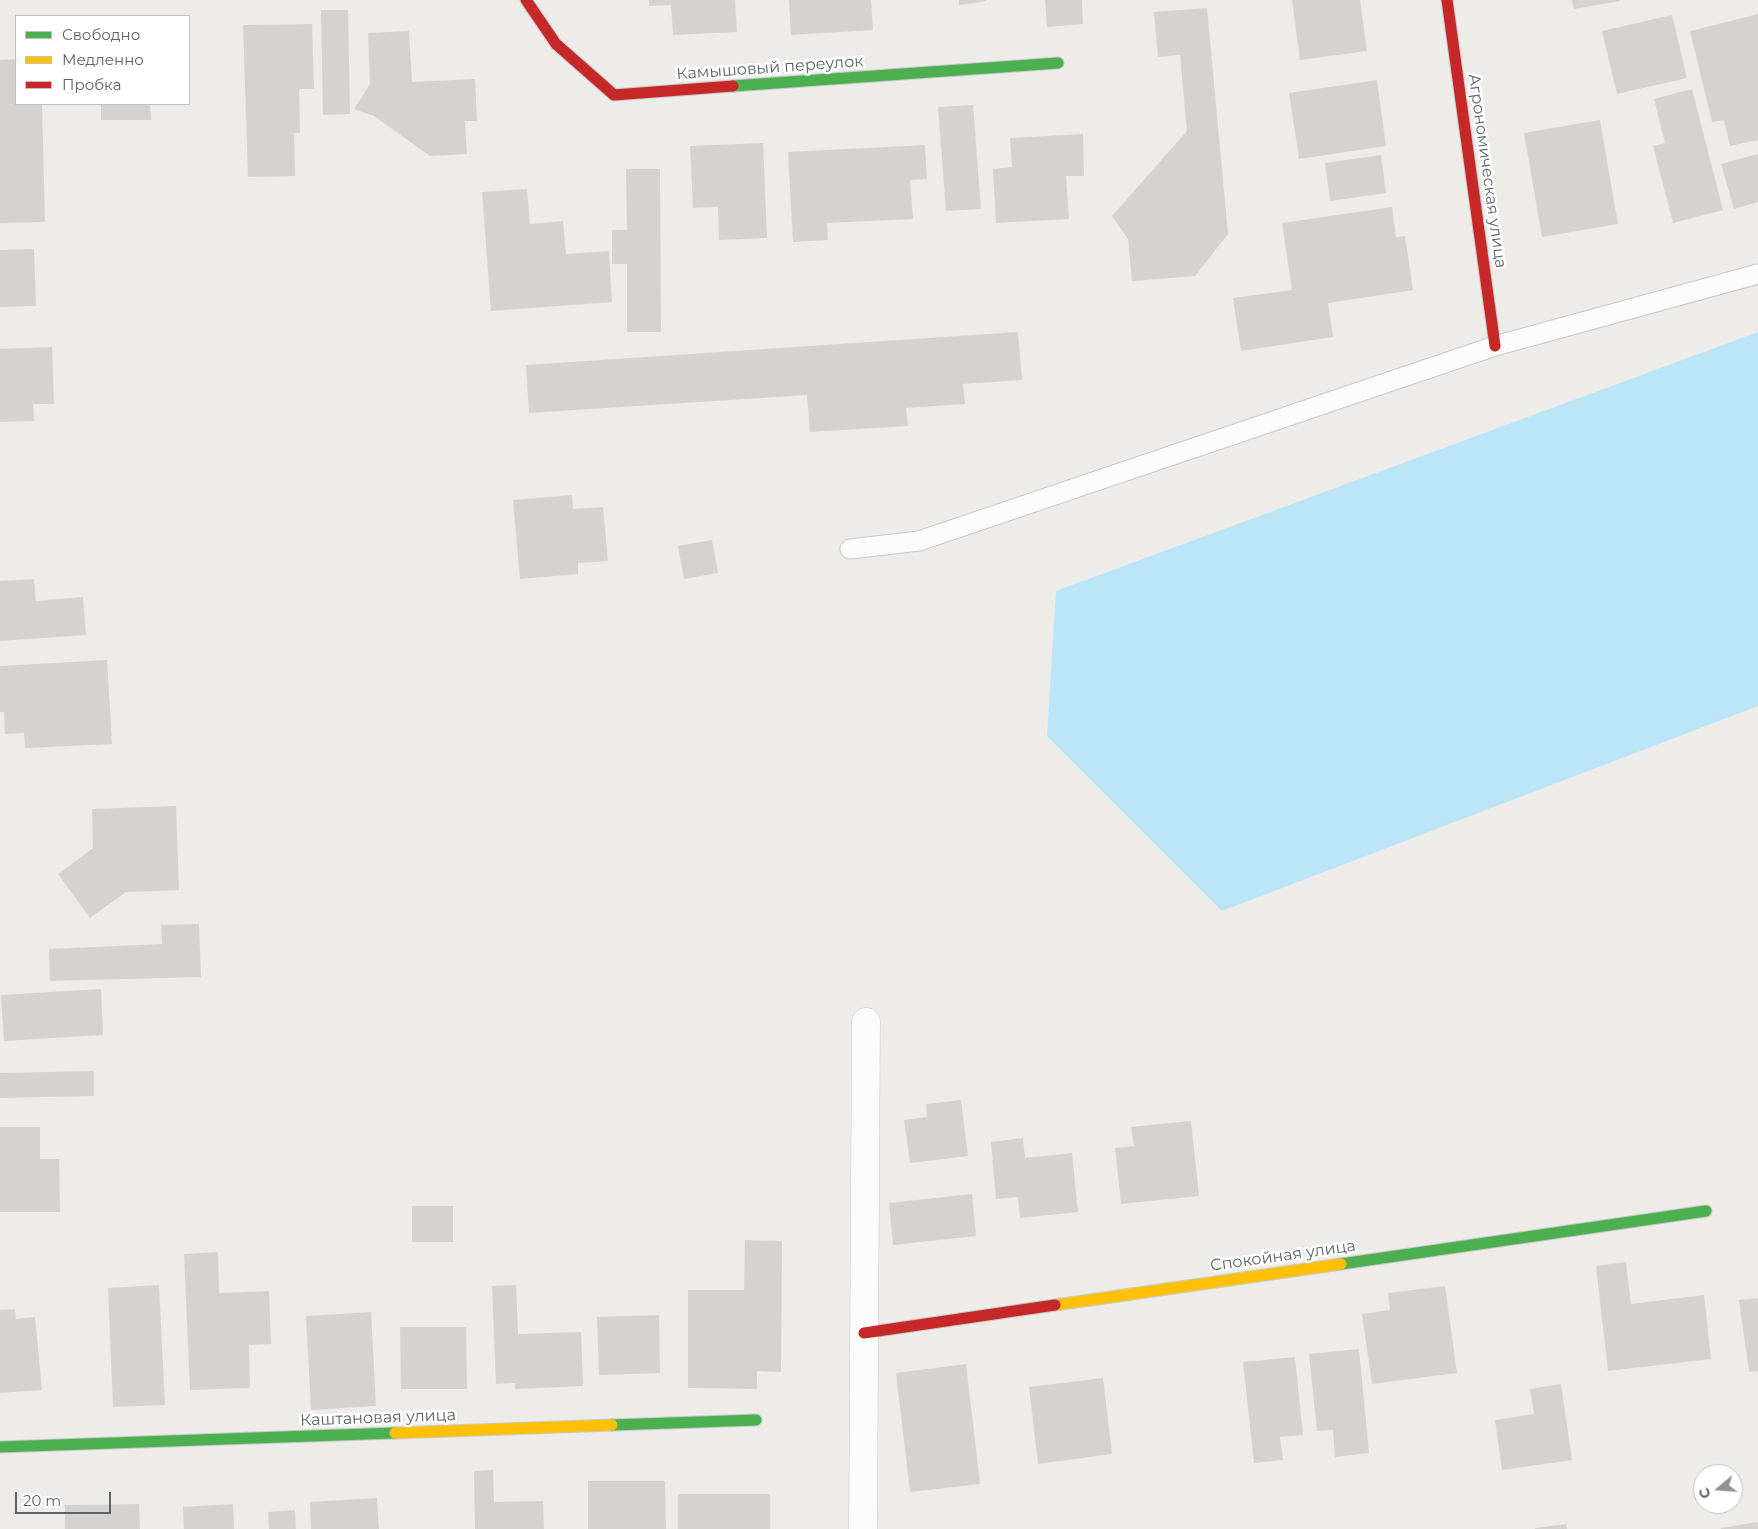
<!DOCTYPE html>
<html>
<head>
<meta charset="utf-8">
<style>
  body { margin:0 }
  #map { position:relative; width:1758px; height:1529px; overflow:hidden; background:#eeece9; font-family:Montserrat,sans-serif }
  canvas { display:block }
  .legend { position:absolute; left:15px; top:15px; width:175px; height:90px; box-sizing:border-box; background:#fff; border:1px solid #bec1c2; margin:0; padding:6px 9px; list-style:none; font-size:15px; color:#5d6367 }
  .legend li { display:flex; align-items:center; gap:10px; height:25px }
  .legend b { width:25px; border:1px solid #bec1c2 }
  .north { position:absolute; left:1693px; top:1464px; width:50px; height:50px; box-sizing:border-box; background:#fff; border:1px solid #bec1c2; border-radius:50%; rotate:252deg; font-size:14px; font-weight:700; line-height:20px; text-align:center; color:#5d6367 }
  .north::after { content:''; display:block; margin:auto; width:18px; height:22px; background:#909394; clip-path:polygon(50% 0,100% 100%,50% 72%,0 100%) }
  .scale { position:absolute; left:15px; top:1492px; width:96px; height:22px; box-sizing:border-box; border:2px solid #5d6367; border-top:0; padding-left:6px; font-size:15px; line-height:18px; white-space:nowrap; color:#5d6367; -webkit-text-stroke:4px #fff; paint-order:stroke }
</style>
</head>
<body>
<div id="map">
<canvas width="1758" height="1529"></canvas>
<ul class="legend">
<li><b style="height:6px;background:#4caf50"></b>Свободно</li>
<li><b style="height:6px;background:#ffc107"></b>Медленно</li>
<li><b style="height:6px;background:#c62828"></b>Пробка</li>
</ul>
<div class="north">С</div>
<div class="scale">20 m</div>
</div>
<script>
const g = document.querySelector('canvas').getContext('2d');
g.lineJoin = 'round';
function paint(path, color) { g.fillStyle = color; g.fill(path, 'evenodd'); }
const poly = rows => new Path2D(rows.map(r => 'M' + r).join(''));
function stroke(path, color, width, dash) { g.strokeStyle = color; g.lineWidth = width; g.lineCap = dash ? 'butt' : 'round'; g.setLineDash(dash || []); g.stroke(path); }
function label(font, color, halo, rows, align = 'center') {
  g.font = font + ' Montserrat,sans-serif'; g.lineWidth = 5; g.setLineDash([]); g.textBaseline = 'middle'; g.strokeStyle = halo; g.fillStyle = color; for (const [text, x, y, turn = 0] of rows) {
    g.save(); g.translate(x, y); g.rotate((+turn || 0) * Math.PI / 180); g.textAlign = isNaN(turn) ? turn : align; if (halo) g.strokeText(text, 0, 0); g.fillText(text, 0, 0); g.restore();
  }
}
const water = poly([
  [1758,332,1758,706,1222,911,1047,736,1056,591]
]);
const building = poly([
  [649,0,735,0,737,32,673,35,671,5,649,6],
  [789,0,871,0,873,30,791,35],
  [959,0,986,0,986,1,959,5],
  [1045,0,1082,0,1083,24,1047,27],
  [1292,0,1360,0,1367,51,1300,60],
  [1572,0,1620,0,1620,1,1574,9],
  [1207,8,1228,234,1195,276,1132,281,1128,239,1112,216,1187,131,1180,55,1158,57,1154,12],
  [321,10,348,10,350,114,323,115],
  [1758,14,1758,140,1730,146,1724,120,1712,122,1690,31],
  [1672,15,1687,78,1617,94,1602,31],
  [312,24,314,89,299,89,300,133,294,133,295,176,248,177,243,25],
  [409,31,412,82,475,79,477,121,465,121,467,154,430,156,374,116,354,109,370,84,368,33],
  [16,59,16,104,42,104,45,222,0,223,0,60],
  [1377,80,1386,146,1299,159,1289,93],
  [1692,89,1723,210,1673,223,1653,146,1665,143,1654,99],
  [101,104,150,104,151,120,101,120],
  [973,105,981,209,946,211,938,107],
  [1600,120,1618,224,1542,237,1524,133],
  [1083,134,1084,176,1066,176,1069,219,996,223,993,169,1012,167,1010,138],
  [763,143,767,238,719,240,718,207,693,208,690,146],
  [925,145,927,179,910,180,913,219,827,223,828,240,793,242,788,152],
  [1758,154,1758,202,1734,209,1721,164],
  [1381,155,1386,193,1330,201,1325,163],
  [626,169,660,169,661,332,627,332,627,264,612,264,612,230,627,230],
  [527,189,530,224,563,221,566,254,609,251,612,302,491,311,482,192],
  [1392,207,1396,237,1405,236,1413,290,1328,303,1333,337,1241,351,1233,298,1292,290,1282,223],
  [34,249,36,306,0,307,0,250],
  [1018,332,1022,380,963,384,965,404,906,408,908,426,810,432,807,395,529,413,526,365],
  [52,347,54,404,33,404,34,421,0,422,0,349],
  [572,495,573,509,603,507,608,561,578,563,578,574,520,579,513,500],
  [712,540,718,573,684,579,678,546],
  [34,579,36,601,83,597,86,635,0,641,0,581],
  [107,660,112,744,25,748,24,733,5,734,4,712,0,712,0,666],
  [176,806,179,890,126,892,90,918,58,874,93,848,92,809],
  [199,924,201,977,50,981,49,949,162,944,161,925],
  [101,989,103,1035,4,1041,1,995],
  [94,1071,94,1096,0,1098,0,1073],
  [961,1100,968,1156,910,1163,904,1120,927,1117,926,1104],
  [1191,1121,1199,1196,1121,1204,1115,1148,1134,1146,1131,1127],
  [0,1127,40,1127,40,1159,59,1159,60,1212,0,1212],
  [1023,1138,1025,1158,1072,1153,1078,1212,1020,1218,1018,1197,996,1199,991,1142],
  [972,1194,976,1236,893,1245,889,1203],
  [412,1206,453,1206,453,1242,412,1242],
  [745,1240,782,1241,781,1372,757,1371,757,1389,688,1388,688,1290,744,1290],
  [218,1252,219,1293,269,1291,271,1344,249,1345,250,1388,190,1390,184,1254],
  [1626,1262,1631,1304,1704,1295,1711,1359,1608,1371,1596,1266],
  [159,1285,165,1405,113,1407,108,1288],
  [516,1285,518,1334,581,1332,583,1386,515,1389,515,1383,496,1384,492,1286],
  [1445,1286,1457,1373,1372,1384,1362,1314,1390,1310,1388,1293],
  [1758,1298,1758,1371,1749,1372,1739,1300],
  [15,1309,16,1319,35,1317,42,1390,0,1393,0,1310],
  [371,1312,376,1406,311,1410,306,1316],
  [659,1315,660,1373,599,1375,597,1317],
  [400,1327,466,1327,467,1389,401,1389],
  [1359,1349,1369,1453,1335,1457,1333,1430,1317,1431,1309,1354],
  [1295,1357,1303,1435,1280,1437,1283,1460,1254,1463,1243,1362],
  [966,1364,980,1484,910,1492,896,1373],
  [1103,1378,1112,1454,1038,1464,1029,1387],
  [1561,1384,1572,1460,1502,1470,1495,1420,1534,1414,1530,1389],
  [493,1470,494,1502,543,1501,544,1529,475,1529,474,1471],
  [588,1481,665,1481,666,1529,588,1529],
  [678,1494,770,1494,770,1529,678,1529],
  [377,1498,379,1529,311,1529,310,1502],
  [139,1504,140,1529,65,1529,65,1505],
  [233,1504,234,1529,184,1529,183,1507],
  [295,1510,296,1529,269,1529,268,1512],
  [1758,1522,1758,1529,1721,1529,1721,1528],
  [1566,1524,1567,1529,1535,1529,1535,1528]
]);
const lane = poly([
  [850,549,919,541,1495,346,1758,274]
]);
const street = poly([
  [863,1529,866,1022]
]);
const fast = poly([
  [733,86,1058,63],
  [1341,1264,1706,1211],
  [612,1425,756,1420],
  [0,1447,395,1433]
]);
const slow = poly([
  [1055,1305,1341,1264],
  [395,1433,612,1425]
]);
const jam = poly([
  [526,0,556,44,614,95,733,86],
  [1447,0,1495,346],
  [864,1333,1055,1305]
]);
const streetNames = [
  ["Камышовый переулок",770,68,-4],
  ["Агрономическая улица",1487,171,82],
  ["Спокойная улица",1283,1256,-8],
  ["Каштановая улица",378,1418,-2]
];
paint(water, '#bce6f8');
paint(building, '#d5d3d2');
stroke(lane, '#c9c9ca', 21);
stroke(street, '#c9c9ca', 29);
stroke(fast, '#c9c9ca', 13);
stroke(slow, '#c9c9ca', 13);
stroke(jam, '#c9c9ca', 13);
stroke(lane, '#fcfcfc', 19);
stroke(street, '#fcfcfc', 28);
stroke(fast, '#4caf50', 11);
stroke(slow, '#ffc107', 11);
stroke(jam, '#c62828', 11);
label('16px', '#5d6367', '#fff', streetNames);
</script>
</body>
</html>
